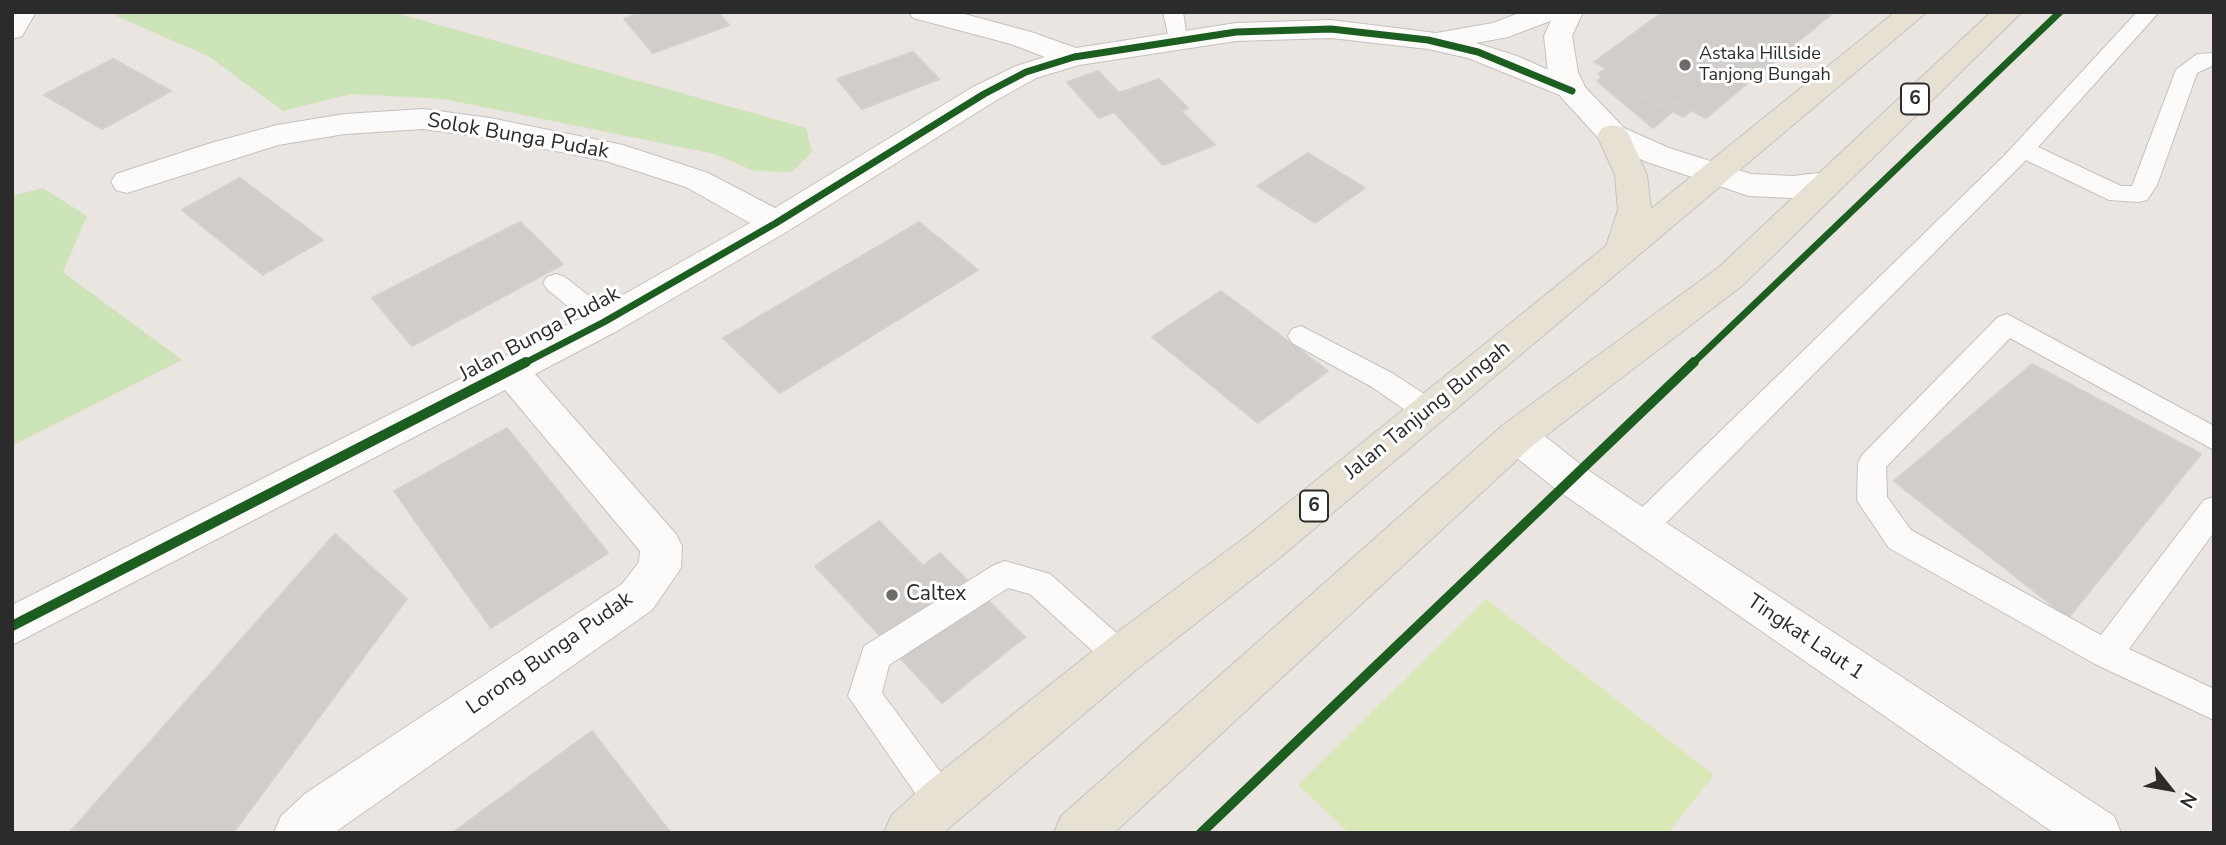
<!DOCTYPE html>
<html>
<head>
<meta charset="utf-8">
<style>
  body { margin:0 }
  #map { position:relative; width:2226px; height:845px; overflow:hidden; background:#eae5e0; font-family:"Nunito Sans",sans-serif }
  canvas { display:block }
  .frame { position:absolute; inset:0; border:14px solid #2b2b2b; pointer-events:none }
  .north { position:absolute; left:2135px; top:754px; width:70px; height:70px; -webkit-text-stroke:5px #fff; paint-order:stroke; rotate:121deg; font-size:19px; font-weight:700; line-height:28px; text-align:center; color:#2b2b2b }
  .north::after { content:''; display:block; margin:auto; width:24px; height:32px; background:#2b2b2b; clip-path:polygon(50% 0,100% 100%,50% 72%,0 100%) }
</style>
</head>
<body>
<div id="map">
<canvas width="2226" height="845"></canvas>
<div class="frame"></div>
<div class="north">N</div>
</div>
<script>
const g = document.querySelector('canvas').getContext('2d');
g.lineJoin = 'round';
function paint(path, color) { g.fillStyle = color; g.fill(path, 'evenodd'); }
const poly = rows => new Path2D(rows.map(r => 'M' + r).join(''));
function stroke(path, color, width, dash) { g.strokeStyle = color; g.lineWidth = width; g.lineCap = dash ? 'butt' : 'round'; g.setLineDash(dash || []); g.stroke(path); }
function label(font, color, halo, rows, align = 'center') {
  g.font = font + ' "Nunito Sans",sans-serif'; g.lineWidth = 6; g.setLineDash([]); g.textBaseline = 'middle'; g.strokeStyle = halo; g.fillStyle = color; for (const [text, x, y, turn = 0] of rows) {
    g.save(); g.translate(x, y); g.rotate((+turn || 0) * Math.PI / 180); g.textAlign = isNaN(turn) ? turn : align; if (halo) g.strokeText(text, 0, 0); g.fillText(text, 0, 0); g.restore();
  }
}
const green = poly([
  [119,12,393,12,806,128,812,152,792,172,754,171,715,154,444,99,351,94,283,111,208,56,116,16],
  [43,188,87,216,63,272,182,360,12,446,12,196]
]);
const pitch = poly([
  [1486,599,1714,775,1668,833,1349,833,1298,785]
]);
const building = poly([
  [642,12,718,12,729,25,653,53,624,19,642,12],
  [1663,12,1834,12,1706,118,1594,62,1663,12],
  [913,52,939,79,862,109,837,79,913,52],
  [113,59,171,91,102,129,44,95,113,59],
  [1606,68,1691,111,1684,117,1598,74,1606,68],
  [1098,71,1119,93,1159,79,1188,108,1181,111,1215,145,1163,165,1114,112,1099,118,1067,82,1098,71],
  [1603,76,1672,112,1653,128,1597,81,1603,76],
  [1308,153,1365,188,1315,223,1257,186,1308,153],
  [240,178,323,240,263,275,182,210,240,178],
  [520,222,563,264,412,346,372,298,520,222],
  [919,222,978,270,780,393,723,338,919,222],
  [1221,291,1328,371,1258,423,1152,337,1221,291],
  [2032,364,2201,454,2068,618,1894,481,2032,364],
  [507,428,608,553,491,628,394,491,507,428],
  [879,521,923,566,859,613,815,566,879,521],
  [335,534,407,599,233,833,69,833,335,534],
  [940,553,1025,637,942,703,859,613,940,553],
  [592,731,671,833,452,833,592,731]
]);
const lane = poly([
  [1163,12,1183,12,1187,39,1184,43,1170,43,1163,12],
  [2137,12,2159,12,2038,147,2121,186,2132,186,2176,70,2197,54,2214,53,2214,65,2197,73,2157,185,2147,200,2139,202,2109,200,2026,160,1652,537,1641,540,1630,537,1626,528,1630,519,2004,156,2137,12],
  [556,274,565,277,613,315,617,322,613,329,604,331,595,329,547,289,543,283,547,277,556,274],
  [2007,314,2214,426,2214,450,2010,338,1886,467,1887,497,1911,530,2101,635,2204,500,2214,497,2214,532,2129,649,2214,689,2214,720,2095,664,1889,548,1862,508,1857,500,1858,463,1862,455,1998,317,2007,314],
  [1301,326,1392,373,1438,403,1442,411,1438,419,1428,422,1418,419,1372,387,1292,343,1288,336,1292,329,1301,326],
  [1005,561,1050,574,1131,646,1136,656,1131,666,1120,670,1109,666,1030,594,1008,588,889,665,882,693,953,789,958,801,953,813,941,818,929,813,848,696,864,646,994,565,1005,561]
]);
const street = poly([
  [12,12,36,12,22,36,12,39,12,12],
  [909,12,957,12,1031,32,1076,48,1236,23,1331,20,1436,33,1493,23,1522,12,1562,12,1558,18,1508,37,1476,43,1517,56,1583,85,1587,91,1583,97,1572,100,1468,58,1428,49,1331,38,1236,41,1079,65,1036,78,995,101,788,231,617,331,535,374,676,534,682,546,681,568,652,610,334,833,274,833,281,816,306,793,622,584,639,562,640,551,505,390,12,645,12,605,591,313,750,223,686,187,606,161,490,138,423,129,345,134,278,145,127,193,116,190,111,182,116,174,211,143,277,125,345,114,423,109,490,118,623,145,708,173,775,208,973,87,1016,66,1045,57,1011,44,913,18,909,12],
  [1517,421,1531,425,1585,468,1656,516,2114,816,2121,833,2054,833,1557,490,1503,447,1498,436,1503,425,1517,421]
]);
const secondary = poly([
  [1555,12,1583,12,1572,36,1578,72,1585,87,1624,128,1669,148,1751,174,1793,176,1827,172,1838,175,1843,183,1838,191,1827,194,1793,198,1749,196,1647,162,1602,142,1561,97,1548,72,1544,36,1555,12]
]);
const primary = poly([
  [1895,12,1927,12,1277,560,1136,670,943,833,884,833,891,816,924,785,1104,642,1247,536,1606,246,1618,210,1615,175,1597,135,1602,128,1613,125,1624,128,1629,135,1647,175,1651,209,1895,12],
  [1991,12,2022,12,1743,285,1531,447,1114,833,1054,833,1061,816,1503,425,1719,267,1991,12]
]);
const cyclewayFar1 = poly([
  [523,364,604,322,776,223,984,94,1026,72,1074,57,1236,32,1331,29,1428,40,1478,52,1572,91],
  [1692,364,2060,12]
]);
const cycleway = poly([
  [12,626,526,362],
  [1201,833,1694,362]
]);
const markers = [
  [1685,65,7,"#6e6c6a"],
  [892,595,7,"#6e6c6a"]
];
const farPoinames = [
  ["Astaka Hillside",1699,55],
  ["Tanjong Bungah",1699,76]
];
const shields = [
  [1915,99,28],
  [1314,506,28]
];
const shieldNames = [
  ["6",1915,99],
  ["6",1314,506]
];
const streetNames = [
  ["Solok Bunga Pudak",518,137,10],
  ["Jalan Bunga Pudak",540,335,-28],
  ["Jalan Tanjung Bungah",1428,411,-39],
  ["Tingkat Laut 1",1805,638,34],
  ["Lorong Bunga Pudak",550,654,-35]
];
const poiNames = [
  ["Caltex",906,595]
];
paint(green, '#cde4b9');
paint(pitch, '#d9e8b7');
paint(building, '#d0cdca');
stroke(building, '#d4d1cc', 2);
stroke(lane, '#c3c1c2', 2);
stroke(street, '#c3c1c2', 2);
stroke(secondary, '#c3c1c2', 2);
stroke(primary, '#c5c3c1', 2);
paint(lane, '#fcfbfa');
paint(street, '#fcfbfa');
paint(secondary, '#fcfbfa');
paint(primary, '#e7e1d3');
stroke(cyclewayFar1, '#1b5e20', 7);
stroke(cycleway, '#1b5e20', 10);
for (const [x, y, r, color] of markers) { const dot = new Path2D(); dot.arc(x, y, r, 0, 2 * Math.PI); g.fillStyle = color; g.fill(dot); stroke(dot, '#fff', 2.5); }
label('18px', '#2b2b2b', '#fff', farPoinames, 'left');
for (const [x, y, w] of shields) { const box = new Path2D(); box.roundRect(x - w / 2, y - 15.5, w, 31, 5); g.fillStyle = '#fff'; g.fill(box); stroke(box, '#2b2b2b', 2); }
label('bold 19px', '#2b2b2b', null, shieldNames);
label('21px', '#2b2b2b', '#fff', streetNames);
label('21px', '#2b2b2b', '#fff', poiNames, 'left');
</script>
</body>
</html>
